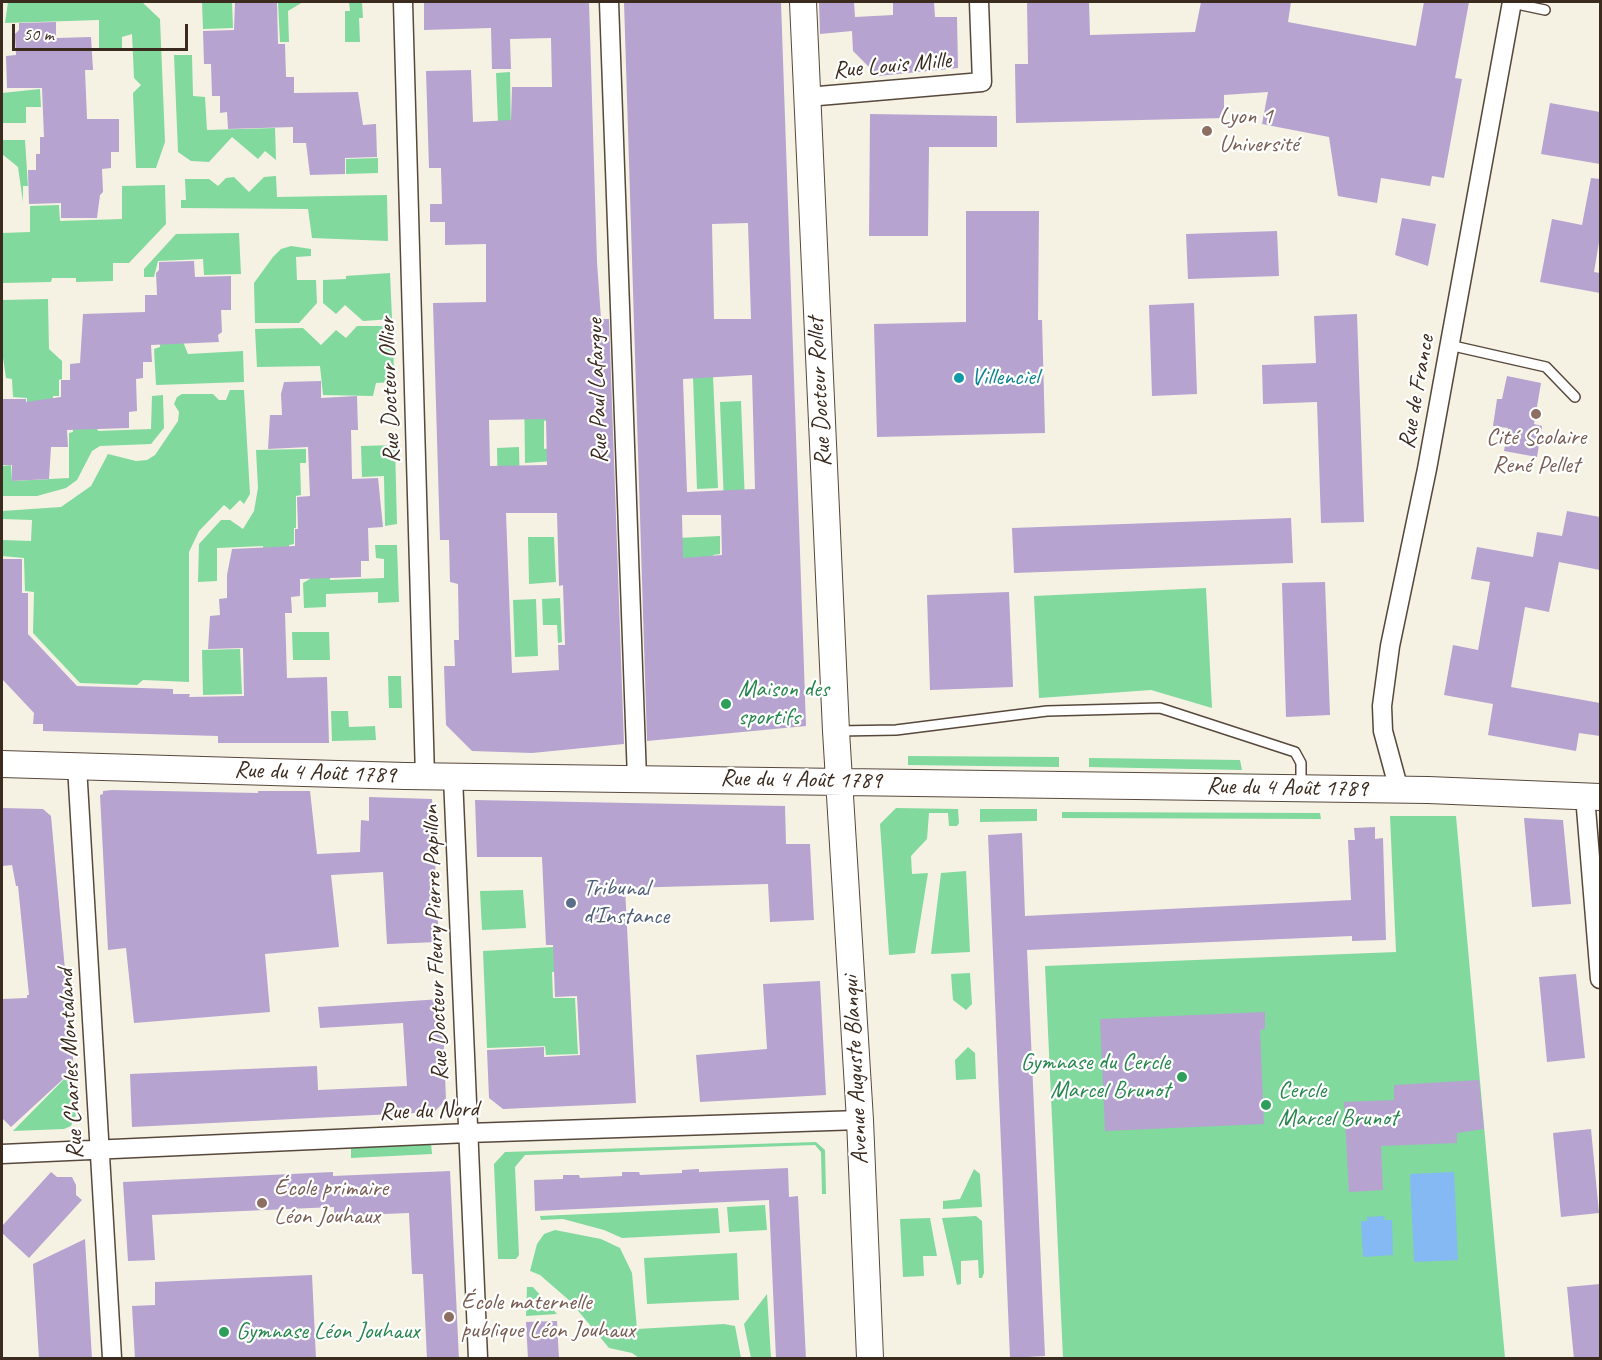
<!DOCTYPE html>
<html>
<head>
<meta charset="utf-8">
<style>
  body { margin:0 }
  #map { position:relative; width:1602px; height:1360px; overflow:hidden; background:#f5f2e3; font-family:Caveat,sans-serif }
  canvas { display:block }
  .frame { position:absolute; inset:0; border:3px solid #3b2a1e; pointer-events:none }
  .scale { position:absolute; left:12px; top:24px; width:176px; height:27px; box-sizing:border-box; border:3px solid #3b2a1e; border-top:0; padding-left:8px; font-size:18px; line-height:21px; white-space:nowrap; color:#3b2a1e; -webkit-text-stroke:4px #fff; paint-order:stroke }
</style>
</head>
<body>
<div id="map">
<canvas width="1602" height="1360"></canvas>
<div class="frame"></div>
<div class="scale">50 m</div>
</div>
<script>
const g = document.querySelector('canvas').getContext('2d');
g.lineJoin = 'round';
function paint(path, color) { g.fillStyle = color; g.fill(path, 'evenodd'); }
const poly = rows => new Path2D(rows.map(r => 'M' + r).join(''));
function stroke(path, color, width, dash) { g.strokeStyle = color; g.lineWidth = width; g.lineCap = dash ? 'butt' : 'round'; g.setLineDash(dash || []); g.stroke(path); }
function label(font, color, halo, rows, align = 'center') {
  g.font = font + ' Caveat,sans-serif'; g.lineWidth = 4.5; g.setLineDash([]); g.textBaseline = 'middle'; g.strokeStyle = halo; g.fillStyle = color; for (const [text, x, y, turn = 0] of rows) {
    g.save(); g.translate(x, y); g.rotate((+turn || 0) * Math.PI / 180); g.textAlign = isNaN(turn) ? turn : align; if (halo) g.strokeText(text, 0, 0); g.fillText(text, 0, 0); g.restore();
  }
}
const green = poly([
  [8,2,142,2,160,19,165,142,156,168,136,168,133,93,141,85,134,78,132,34,122,37,122,48,99,48,99,20,5,23],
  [202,2,232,2,233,28,203,29],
  [278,2,303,2,288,11,289,42,280,42],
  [349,2,362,2,363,18,359,18,360,42,345,42,345,11,350,11],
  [174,55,192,55,193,96,205,97,207,130,275,128,276,160,265,151,258,159,232,137,209,162,191,161,178,152],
  [510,72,512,199,498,122,496,73],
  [40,89,41,107,26,107,26,123,2,123,2,93],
  [2,140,25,140,28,186,23,186,23,202,18,167,2,154],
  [378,158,378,173,346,174,346,159],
  [276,176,277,197,387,195,388,241,312,238,308,209,181,208,181,200,186,200,185,179,209,179,218,186,226,178,234,177,249,192,264,177],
  [165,185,166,224,129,263,113,263,113,281,76,282,76,278,52,278,51,282,2,283,2,233,30,232,30,206,59,205,60,221,122,219,122,186],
  [239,233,241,274,204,275,203,259,158,261,154,277,144,277,144,269,176,234],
  [291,246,311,249,311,256,296,257,297,280,316,280,317,303,299,323,255,323,254,283,273,257,281,249],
  [390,273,392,319,363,321,345,305,336,314,323,303,323,280,346,279,346,276],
  [48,299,49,349,62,361,62,379,59,380,59,396,53,396,53,412,27,407,27,398,13,397,12,379,6,378,2,351,2,300],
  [357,326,393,326,394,382,376,383,373,396,323,395,320,366,257,367,255,329,303,328,321,345,336,330,346,338],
  [179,332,188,354,243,351,244,382,156,385,154,349,160,347,161,333],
  [713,376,718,488,697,489,693,377],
  [524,383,549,420,544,421,544,449,553,448,554,461,525,463],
  [230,390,244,390,250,494,244,504,240,500,230,510,224,505,199,531,189,552,189,682,143,680,137,685,80,683,33,633,34,592,25,591,24,558,2,556,2,540,31,541,32,520,2,519,2,511,61,507,91,486,108,454,136,461,147,460,155,455,178,421,179,412,174,404,177,397,182,394,213,394,219,400,226,400],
  [163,395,164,428,151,444,100,446,92,451,77,480,66,488,37,496,2,496,2,466,11,465,12,481,69,478,69,433,73,432,72,417,95,423,98,431,151,429,152,396],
  [741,401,745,503,724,504,720,402],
  [395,445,397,524,385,526,384,476,362,477,361,446],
  [519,447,520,493,498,494,497,448],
  [306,449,306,463,300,463,301,495,296,496,296,528,294,528,294,544,289,545,290,561,264,556,263,546,217,548,217,581,198,582,199,544,221,520,230,520,243,529,254,511,258,488,256,450],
  [720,536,720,554,713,555,715,582,678,562,677,538],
  [528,537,554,537,556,582,529,584],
  [375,545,397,545,399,602,378,603,378,592,326,594,326,607,304,608,303,583,310,579,310,566,330,570,330,580,384,578,384,559,376,558],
  [1206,588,1212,708,1151,690,1039,698,1034,596],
  [560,598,562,642,558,643,557,625,543,625,542,599],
  [536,599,538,656,515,657,513,600],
  [292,632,329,632,330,660,293,660],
  [240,649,242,694,203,695,202,650],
  [388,676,401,676,402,708,389,708],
  [331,711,348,711,349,727,375,726,376,740,332,741],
  [908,756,1059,757,1059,767,908,765],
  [1089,758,1240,760,1242,770,1089,767],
  [896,808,958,809,959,823,957,826,949,826,948,813,929,813,927,839,911,856,912,874,928,873,915,953,889,955,880,824],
  [1037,809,1037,821,980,822,980,809],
  [1062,812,1320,813,1321,819,1062,818],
  [1390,816,1456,816,1505,1358,1063,1358,1045,966,1396,952],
  [966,871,970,952,931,954,941,873],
  [523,890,526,928,482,930,480,891],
  [572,946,573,971,552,972,553,998,575,998,578,1054,546,1055,545,1046,487,1048,483,951],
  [970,973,972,1004,966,1010,953,1000,951,974],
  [968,1047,975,1053,976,1079,956,1080,955,1060],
  [74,1069,77,1113,71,1126,64,1129,13,1131],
  [816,1142,825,1150,826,1194,822,1194,821,1152,815,1145,525,1155,515,1167,519,1255,516,1259,498,1259,494,1164,505,1152],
  [431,1143,432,1154,351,1158,351,1147],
  [974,1169,980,1174,982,1207,943,1209,943,1201,960,1199],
  [765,1205,767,1230,729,1232,727,1207],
  [718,1208,720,1233,622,1238,604,1230,563,1219,541,1220,540,1216],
  [976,1216,982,1221,984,1273,982,1278,979,1278,978,1260,961,1261,961,1284,957,1285,942,1218],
  [930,1218,937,1256,923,1256,924,1276,903,1277,900,1219],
  [555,1230,601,1239,620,1248,632,1273,637,1329,724,1324,735,1326,741,1358,639,1358,632,1353,609,1348,570,1301,540,1275,530,1271,537,1244,544,1234],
  [737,1253,739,1300,647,1304,644,1258],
  [527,1287,533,1287,557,1314,526,1316],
  [767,1294,771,1358,751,1358,744,1324]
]);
const water = poly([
  [1454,1172,1458,1260,1414,1262,1410,1174],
  [1384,1216,1385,1220,1392,1220,1393,1255,1363,1257,1361,1221,1367,1221,1367,1217]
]);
const building = poly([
  [235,2,277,2,278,44,285,44,286,77,294,77,294,93,358,92,363,125,376,124,377,157,345,158,345,174,310,175,306,143,293,143,293,127,228,129,227,112,220,113,220,96,212,96,211,64,204,64,203,31,234,30],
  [424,2,589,2,597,262,601,319,609,319,624,744,532,753,472,751,446,725,444,666,455,666,454,640,459,640,458,584,450,582,449,540,440,540,433,303,486,302,486,244,445,245,445,222,430,222,430,204,442,204,441,168,429,168,426,71,471,70,473,122,511,120,512,87,552,87,551,38,510,39,511,69,492,69,491,28,424,30],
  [546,419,547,465,490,466,489,420],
  [506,513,557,513,559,586,563,585,565,645,558,645,559,670,512,673],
  [624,2,781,2,806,726,647,741],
  [748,223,751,319,714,319,712,224],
  [752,375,755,489,687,492,683,379],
  [682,515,721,515,722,555,683,558],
  [819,2,854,2,855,17,893,15,893,2,934,2,935,17,957,17,958,68,878,76,853,51,852,31,820,34],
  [1027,2,1089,2,1090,35,1195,32,1201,2,1291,2,1288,22,1416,46,1424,2,1469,2,1455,78,1462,79,1444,178,1432,176,1430,186,1381,178,1377,203,1338,196,1329,137,1262,124,1268,92,1224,95,1224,118,1016,123,1015,64,1028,64],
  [56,22,56,38,91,37,93,70,85,70,87,119,119,119,119,152,111,152,111,168,102,169,103,192,100,195,97,218,61,218,61,203,29,204,28,170,36,170,36,154,40,154,40,137,44,137,42,88,7,88,6,56,16,55,15,34,19,30,19,23],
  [1550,103,1600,112,1600,164,1541,154],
  [870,114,997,116,997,147,929,147,928,236,869,236],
  [1591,178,1600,179,1600,236,1594,272,1600,273,1600,293,1540,282,1552,219,1582,225],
  [966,211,1039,211,1038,320,1042,320,1045,433,877,437,874,324,966,322],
  [1402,218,1436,224,1428,266,1395,255],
  [1277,231,1279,276,1188,279,1186,234],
  [194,261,195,277,231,276,231,310,221,310,222,332,218,335,219,342,151,345,152,362,143,362,143,378,136,379,137,411,129,412,129,428,67,430,68,447,51,447,49,479,12,481,12,465,2,465,2,399,26,399,26,402,61,397,61,380,70,380,70,364,80,363,83,314,145,312,145,295,157,295,156,273,159,270,159,262],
  [1194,303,1197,394,1152,396,1149,305],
  [1357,314,1364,522,1321,523,1317,402,1263,404,1262,365,1316,363,1314,316],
  [1507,376,1541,383,1534,424,1542,426,1537,457,1504,451,1508,428,1493,426,1497,399,1502,399],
  [321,381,321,398,357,396,358,430,351,430,352,479,378,478,383,527,368,528,369,561,361,561,361,577,300,579,300,596,291,597,292,613,285,613,287,678,327,677,329,743,218,743,218,736,43,731,43,724,33,724,34,713,2,679,2,559,22,559,22,593,28,593,28,634,77,686,173,689,173,694,190,694,189,697,244,696,243,648,208,649,210,616,220,615,219,599,227,598,227,575,232,549,295,546,295,529,298,529,297,497,310,496,308,447,268,449,270,415,282,415,281,394,284,382],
  [1567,511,1600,517,1600,570,1559,562,1549,612,1525,607,1511,687,1600,703,1600,736,1579,733,1576,751,1488,735,1493,704,1444,695,1453,645,1478,650,1490,582,1471,579,1477,547,1533,557,1537,532,1562,536],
  [1291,518,1293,563,1014,573,1012,528],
  [1325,582,1330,715,1286,717,1282,583],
  [1009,592,1013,687,930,690,927,595],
  [112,790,258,793,258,791,310,791,317,854,360,852,361,820,369,821,369,797,432,799,439,942,387,944,383,872,331,875,339,947,265,954,270,1012,134,1023,126,948,108,950,100,795,103,794,103,791],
  [475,800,785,806,786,844,810,844,814,920,770,922,768,884,625,888,636,1103,503,1109,489,1098,487,1050,544,1047,544,1057,580,1055,577,996,555,997,553,945,546,945,542,857,477,857],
  [2,808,43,809,51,816,74,1069,11,1127,2,1118,2,999,27,998,27,995,29,995,18,886,16,886,12,865,2,866],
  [1524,818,1563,820,1571,904,1532,907],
  [1375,827,1375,839,1383,838,1386,940,1352,941,1352,936,1027,950,1045,1356,1010,1358,988,835,1022,833,1025,916,1351,900,1348,840,1355,840,1354,828],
  [1576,974,1585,1058,1547,1062,1539,977],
  [820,981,826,1095,700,1102,696,1055,767,1049,763,984],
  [442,999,446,1100,434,1112,132,1127,130,1074,317,1066,318,1090,407,1086,403,1023,320,1028,318,1007],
  [1265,1012,1265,1029,1260,1030,1264,1124,1105,1131,1100,1019],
  [1479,1080,1484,1129,1457,1133,1457,1143,1381,1146,1383,1190,1349,1192,1344,1102,1394,1100,1394,1085],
  [1591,1129,1599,1213,1561,1217,1553,1133],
  [788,1168,789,1197,798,1196,806,1359,776,1359,769,1200,535,1211,534,1180,563,1179,563,1175,579,1175,580,1178,622,1176,622,1172,639,1172,640,1175,682,1173,682,1170,699,1169,699,1172],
  [450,1171,459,1359,427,1359,423,1274,412,1274,409,1213,334,1216,334,1207,152,1215,155,1260,128,1261,123,1182,333,1172,333,1176],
  [51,1172,57,1177,72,1177,76,1185,76,1195,82,1200,29,1258,2,1233,2,1226],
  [85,1239,92,1359,39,1359,33,1264],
  [312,1275,316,1359,135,1359,132,1306,155,1305,155,1282],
  [1600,1284,1600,1359,1574,1359,1567,1287],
  [557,1321,559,1359,528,1359,526,1322]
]);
const lane = poly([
  [1512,3,1545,10],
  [1449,345,1546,367,1575,397],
  [838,731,896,730,1047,711,1160,708,1295,752,1301,763,1301,787]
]);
const street = poly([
  [403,2,425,777],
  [609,2,637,779],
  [807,97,982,82,979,2],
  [77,766,112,1358],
  [453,777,478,1358],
  [1399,790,1383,731,1382,706,1390,646,1427,469,1512,2],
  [1585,796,1600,979],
  [2,1154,468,1133,860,1120]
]);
const secondary = poly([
  [803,2,836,731,860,1120,870,1358],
  [2,764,405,776,1428,790,1600,797]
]);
const markers = [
  [1207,131,6,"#8d6e63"],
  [959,378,6,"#0f9aa8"],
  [1536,414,6,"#8d6e63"],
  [726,704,6,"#2e9e5b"],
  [571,903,6,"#5c6f8a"],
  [1182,1077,6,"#2e9e5b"],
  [1266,1105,6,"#2e9e5b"],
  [262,1203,6,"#8d6e63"],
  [449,1317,6,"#8d6e63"],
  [224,1332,6,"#2e9e5b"]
];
const streetNames = [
  ["Rue Louis Mille",892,66,-5],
  ["Rue Docteur Ollier",390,390,-92],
  ["Rue Paul Lafargue",598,391,-92],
  ["Rue Docteur Rollet",820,392,-93],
  ["Rue de France",1417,392,-80],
  ["Rue du 4 Août 1789",315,773,2],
  ["Rue du 4 Août 1789",801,780,1],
  ["Rue du 4 Août 1789",1287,788,1],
  ["Rue Docteur Fleury Pierre Papillon",436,943,-92],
  ["Rue Charles Montaland",71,1064,-93],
  ["Avenue Auguste Blanqui",856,1070,-93],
  ["Rue du Nord",429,1111,-2]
];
const educationNames = [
  ["Lyon 1",1219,117],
  ["Université",1219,145],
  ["Cité Scolaire",1536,438,"center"],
  ["René Pellet",1536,466,"center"],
  ["École primaire",274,1189],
  ["Léon Jouhaux",274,1217],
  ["École maternelle",461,1303],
  ["publique Léon Jouhaux",461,1331]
];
const cultureNames = [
  ["Villenciel",971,378]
];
const leisureNames = [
  ["Maison des",738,690],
  ["sportifs",738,718],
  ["Gymnase du Cercle",1170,1063,"right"],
  ["Marcel Brunot",1170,1091,"right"],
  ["Cercle",1278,1091],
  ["Marcel Brunot",1278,1119],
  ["Gymnase Léon Jouhaux",236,1332]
];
const serviceNames = [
  ["Tribunal",583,889],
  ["d'Instance",583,917]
];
paint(green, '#81d99e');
paint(water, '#85b9f3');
paint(building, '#b6a3d0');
stroke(lane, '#57483c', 12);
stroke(street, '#57483c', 21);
stroke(secondary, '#57483c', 28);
stroke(lane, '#fff', 9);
stroke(street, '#fff', 18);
stroke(secondary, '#fff', 26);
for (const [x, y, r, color] of markers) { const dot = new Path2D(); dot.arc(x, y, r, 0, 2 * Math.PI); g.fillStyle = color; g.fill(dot); stroke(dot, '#fff', 2); }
label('24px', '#3b2a1e', '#fff', streetNames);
label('24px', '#785e54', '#fff', educationNames, 'left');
label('24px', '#0d838f', '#fff', cultureNames, 'left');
label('24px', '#27864d', '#fff', leisureNames, 'left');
label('24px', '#4e5e75', '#fff', serviceNames, 'left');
</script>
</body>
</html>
